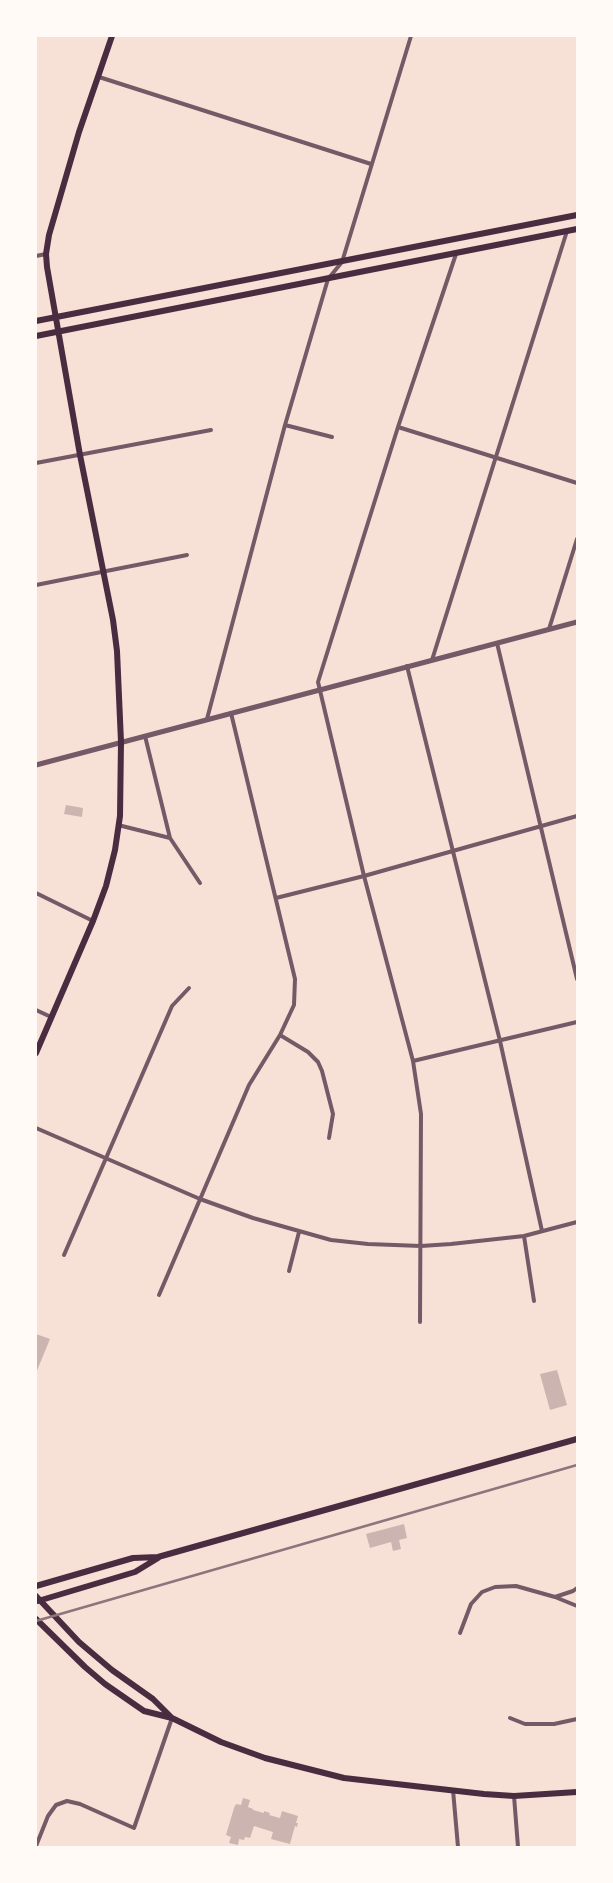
<!DOCTYPE html>
<html>
<head>
<meta charset="utf-8">
<style>
  body { margin:0 }
  #map { position:relative; width:613px; height:1883px; overflow:hidden; background:#f7e1d7; font-family:Overpass,sans-serif }
  canvas { display:block }
  .frame { position:absolute; inset:0; border:37px solid #fffaf5; pointer-events:none }
</style>
</head>
<body>
<div id="map">
<canvas width="613" height="1883"></canvas>
<div class="frame"></div>
</div>
<script>
const g = document.querySelector('canvas').getContext('2d');
g.lineJoin = 'round';
function paint(path, color) { g.fillStyle = color; g.fill(path, 'evenodd'); }
const poly = rows => new Path2D(rows.map(r => 'M' + r).join(''));
function stroke(path, color, width, dash) { g.strokeStyle = color; g.lineWidth = width; g.lineCap = dash ? 'butt' : 'round'; g.setLineDash(dash || []); g.stroke(path); }
const building = poly([
  [66,805,83,808,82,817,64,814],
  [36,1334,50,1339,36,1373],
  [557,1370,567,1405,550,1410,540,1374],
  [404,1524,407,1538,399,1540,401,1549,393,1551,391,1542,370,1548,366,1534],
  [243,1798,250,1800,248,1807,253,1809,253,1810,264,1813,264,1811,270,1813,269,1815,280,1818,282,1811,298,1816,296,1823,298,1823,297,1827,295,1826,290,1844,271,1839,273,1832,254,1826,250,1838,245,1837,244,1840,239,1839,238,1845,229,1843,231,1837,226,1835,234,1808,236,1804,241,1805]
]);
const minor = poly([
  [99,77,371,164],
  [36,256,46,254],
  [285,425,332,437],
  [398,427,577,483],
  [36,463,211,430],
  [36,585,187,555],
  [549,629,577,539],
  [497,643,577,979],
  [432,660,567,231],
  [407,666,500,1041,542,1231],
  [207,719,285,425,328,279,342,262,411,36],
  [145,736,170,838,200,883],
  [118,825,170,838],
  [36,893,93,921],
  [276,898,364,876,577,816],
  [36,1010,51,1017],
  [280,1035,308,1052,318,1062,322,1071,333,1114,329,1138],
  [413,1061,577,1022],
  [36,1128,200,1199,253,1218,331,1240,368,1244,421,1246,451,1244,524,1236,577,1222],
  [524,1236,534,1301],
  [64,1255,172,1006,189,988],
  [289,1271,299,1232],
  [159,1295,249,1085,280,1035,294,1005,295,979,231,713],
  [420,1322,421,1114,413,1061,364,876,318,682,398,427,456,254],
  [555,1597,573,1591,577,1588],
  [460,1633,471,1604,482,1592,495,1587,516,1586,555,1597,577,1606],
  [510,1718,525,1724,554,1724,577,1719],
  [453,1790,458,1847],
  [514,1796,518,1847],
  [36,1846,48,1816,56,1805,67,1801,80,1804,134,1828,172,1718]
]);
const tertiary = poly([
  [36,765,577,622]
]);
const secondary = poly([
  [36,321,577,215],
  [36,336,577,229],
  [36,1053,93,921,106,886,115,850,120,816,121,742,117,651,113,620,80,455,47,267,46,254,49,235,79,132,112,36],
  [36,1586,133,1558,158,1557,577,1439],
  [36,1596,79,1642,112,1670,153,1699,171,1717],
  [38,1601,135,1572,158,1558],
  [36,1619,85,1667,105,1684,144,1711,172,1718,221,1742,265,1758,344,1778,484,1794,514,1796,577,1792]
]);
const rail = poly([
  [36,1621,577,1465]
]);
paint(building, '#ccb4b1');
stroke(minor, '#755966', 4);
stroke(tertiary, '#755966', 5);
stroke(secondary, '#4a2c40', 6);
stroke(rail, '#8f747c', 2.5);
</script>
</body>
</html>
